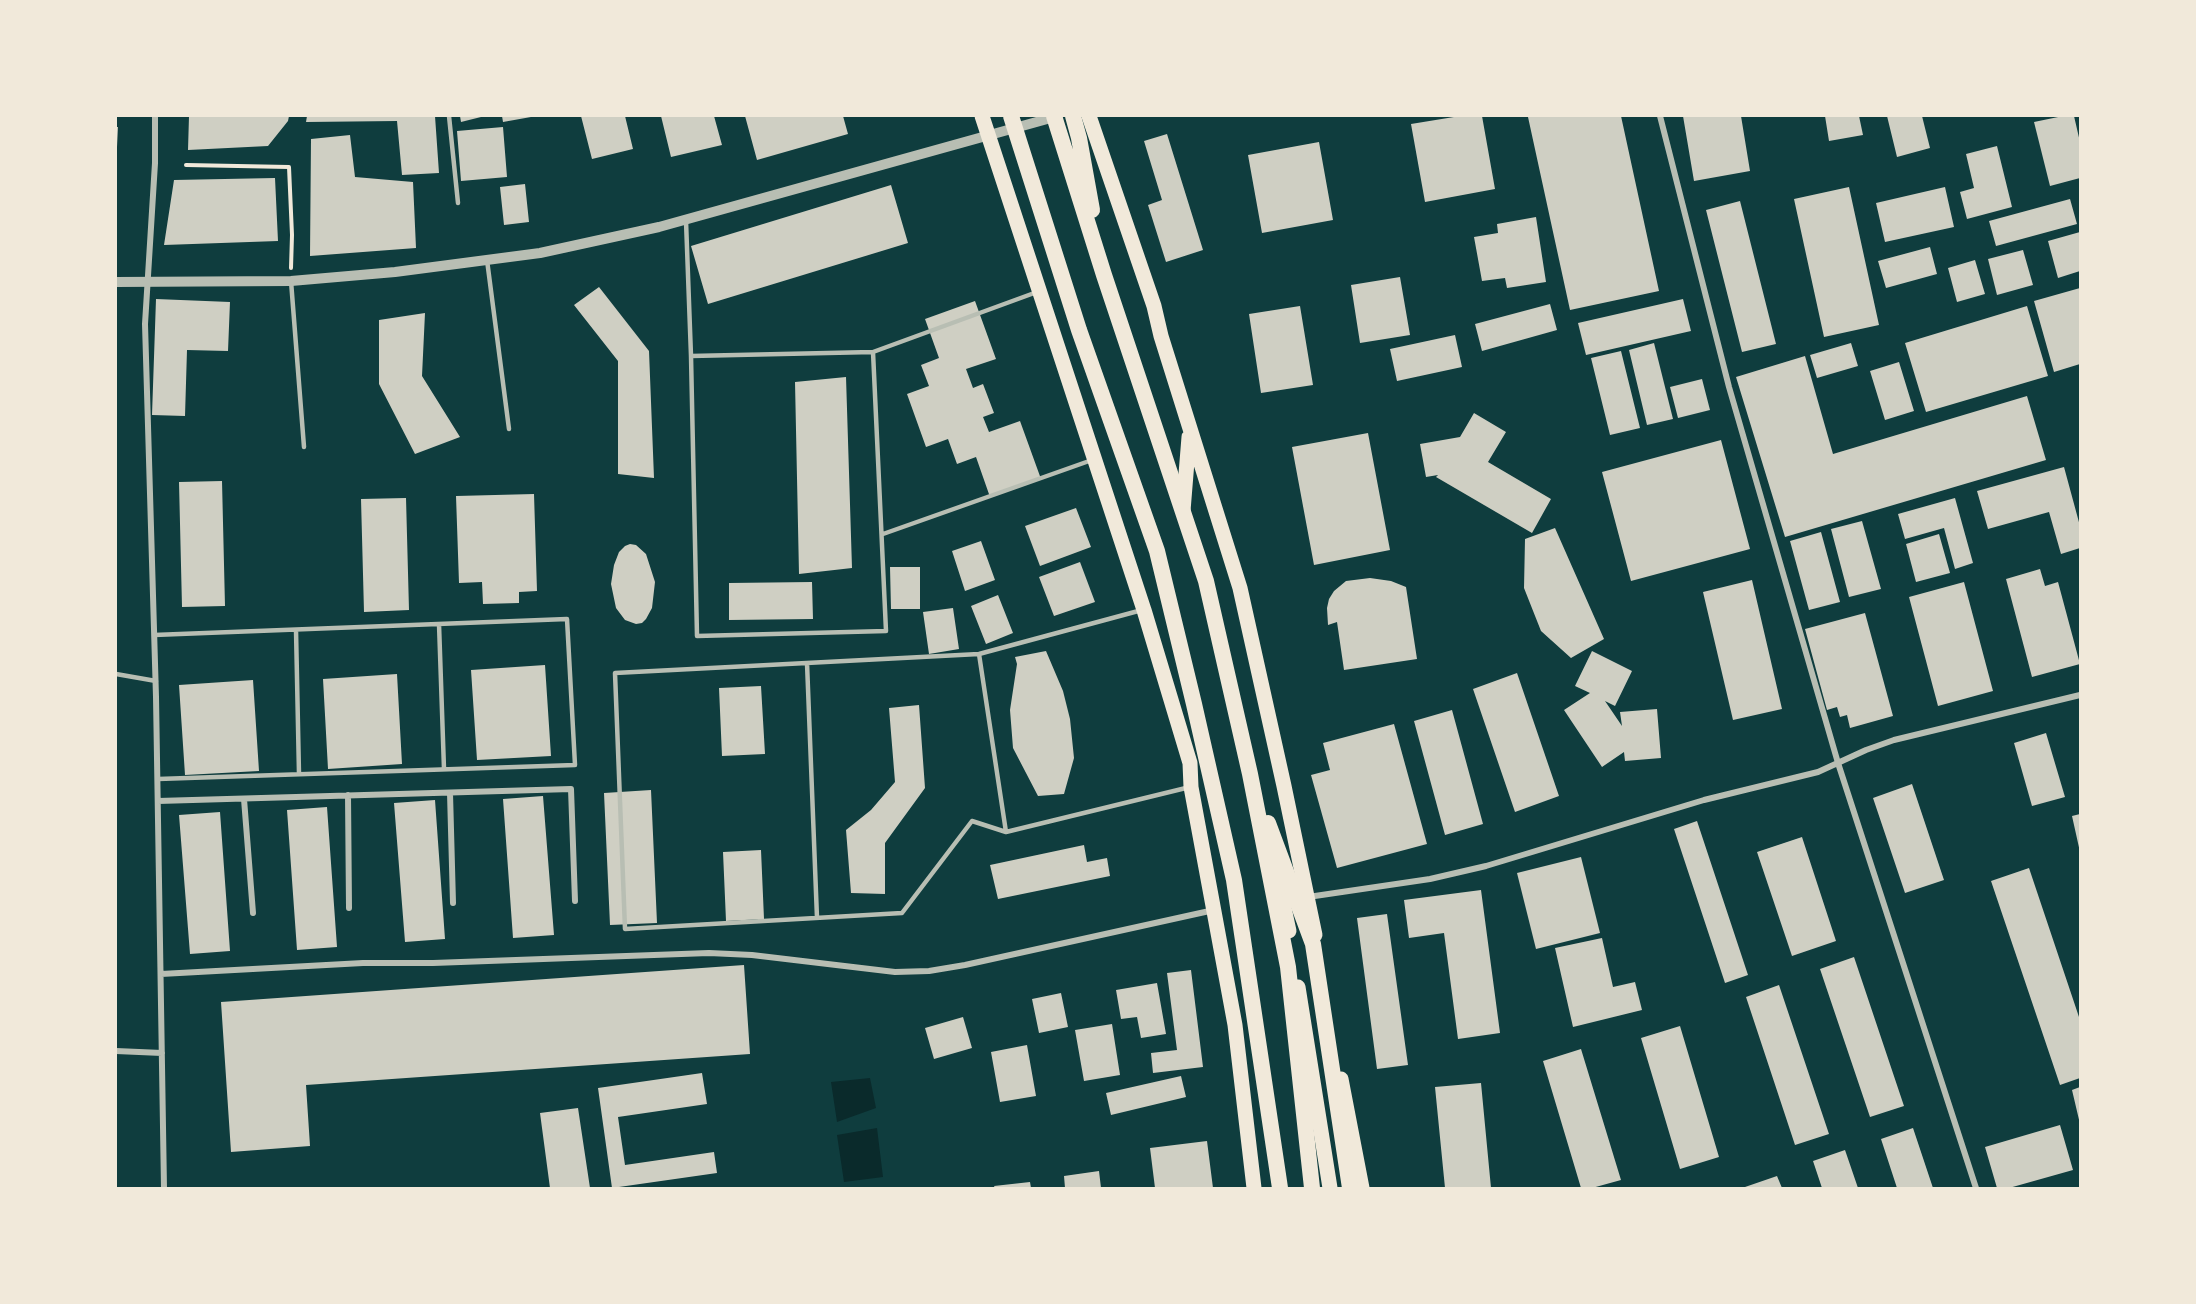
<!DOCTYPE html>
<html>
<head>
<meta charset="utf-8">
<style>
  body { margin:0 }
  #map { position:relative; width:2196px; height:1304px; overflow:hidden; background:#0f3d3e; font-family:Poppins,sans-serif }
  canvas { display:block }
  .frame { position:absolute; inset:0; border:117px solid #f1e9da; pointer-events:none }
</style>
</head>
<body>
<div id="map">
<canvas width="2196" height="1304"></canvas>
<div class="frame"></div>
</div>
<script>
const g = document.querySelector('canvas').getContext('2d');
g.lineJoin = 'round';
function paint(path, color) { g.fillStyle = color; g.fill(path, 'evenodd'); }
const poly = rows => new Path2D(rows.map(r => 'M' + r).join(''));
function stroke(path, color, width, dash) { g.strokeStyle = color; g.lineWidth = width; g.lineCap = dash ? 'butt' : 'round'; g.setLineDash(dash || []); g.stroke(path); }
const water = poly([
  [870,1078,876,1108,837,1122,831,1082],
  [877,1128,883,1177,844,1182,837,1135]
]);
const building = poly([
  [189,116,289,116,288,121,268,146,188,150],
  [307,116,435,116,439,173,402,175,397,121,306,122],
  [460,116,485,116,461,122],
  [502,116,531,116,531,117,503,122],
  [581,116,625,116,633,149,592,159],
  [661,116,714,116,722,145,671,157],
  [745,116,843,116,848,134,757,160],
  [1460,116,1482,116,1495,189,1425,202,1411,124],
  [1533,116,1621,116,1659,291,1570,310,1528,117],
  [1683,116,1741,116,1750,171,1694,181],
  [1825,116,1859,116,1863,135,1829,141],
  [1887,116,1922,116,1930,148,1897,157],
  [2063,116,2074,116,2080,142,2080,178,2050,186,2034,122],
  [116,127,118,127,117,147,116,147],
  [503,127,507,177,461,181,457,131],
  [1167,134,1203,250,1166,262,1148,205,1162,200,1144,141],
  [350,135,355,177,413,182,416,248,310,256,311,139],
  [1319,142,1333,220,1262,233,1248,155],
  [1997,146,2012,207,1967,219,1960,192,1974,188,1966,154],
  [275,178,278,241,164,245,174,180],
  [525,184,529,222,504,225,500,187],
  [891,185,908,243,708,304,691,246],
  [1849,187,1879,325,1824,337,1794,199],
  [1945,187,1954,227,1885,242,1876,203],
  [2070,199,2077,224,1996,246,1989,221],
  [1740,201,1776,344,1742,352,1706,210],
  [1536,217,1546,282,1507,288,1505,278,1482,281,1474,237,1498,233,1497,224],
  [2080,232,2080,271,2058,278,2048,241],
  [1930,247,1937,274,1886,288,1878,261],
  [2023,250,2033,285,1997,295,1988,259],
  [1975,260,1985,294,1957,302,1948,268],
  [1400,277,1410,335,1360,343,1351,285],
  [599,287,649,351,654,478,618,474,618,361,574,305],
  [2080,288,2080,364,2054,372,2034,301],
  [156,299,230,302,228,351,187,350,185,416,152,415],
  [1683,299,1691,331,1586,355,1578,323],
  [975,301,996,359,966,369,973,388,983,384,994,413,983,417,989,432,1020,421,1041,479,990,497,976,457,957,464,948,439,926,447,907,394,929,386,921,365,939,358,925,319],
  [1550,304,1557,330,1482,351,1475,324],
  [1300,306,1313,385,1261,393,1249,314],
  [2027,306,2048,376,1926,412,1905,343],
  [425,313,422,376,460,437,415,454,379,384,379,320],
  [1455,335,1462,367,1397,381,1390,349],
  [1654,343,1673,419,1647,425,1629,350],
  [1851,343,1858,366,1817,378,1810,355],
  [1621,351,1640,428,1610,435,1591,358],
  [1805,356,1833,454,2027,396,2046,460,1785,537,1736,377],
  [1899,362,1914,411,1885,420,1870,371],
  [846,377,852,568,799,574,795,382],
  [1702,379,1710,410,1678,418,1670,387],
  [1474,413,1506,432,1488,462,1551,499,1532,533,1436,477,1438,475,1426,477,1420,444,1460,437],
  [1368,433,1390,550,1314,565,1292,447],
  [1721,440,1750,549,1631,581,1602,472],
  [2064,467,2080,526,2080,548,2061,554,2049,512,1988,529,1977,491],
  [222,481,225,606,182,607,179,482],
  [534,494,537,591,519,592,519,603,483,604,482,582,459,583,456,496],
  [406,498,409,610,364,612,361,499],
  [1955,498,1973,563,1955,569,1944,528,1905,539,1898,514],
  [1076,508,1091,547,1040,566,1025,526],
  [1862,521,1881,589,1849,597,1831,529],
  [1555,528,1604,639,1571,658,1541,631,1524,588,1525,539],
  [1821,532,1840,602,1809,610,1790,541],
  [1939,534,1950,573,1916,582,1906,544],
  [981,541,995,580,965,591,952,551],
  [630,544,636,545,646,554,655,582,652,608,646,619,642,623,636,624,625,620,616,608,611,584,614,565,619,552,625,546],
  [1080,562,1095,602,1054,616,1039,577],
  [890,567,920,567,920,609,891,609],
  [2040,569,2045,586,2058,582,2080,664,2032,677,2006,579],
  [1370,578,1391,581,1406,587,1417,659,1344,670,1337,622,1328,625,1327,608,1329,599,1334,591,1346,581],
  [1752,580,1782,709,1733,720,1703,592],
  [812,582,813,619,729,620,729,583],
  [1964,582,1993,691,1938,706,1909,597],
  [998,595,1013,633,986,644,971,606],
  [953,608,959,649,929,654,923,612],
  [1865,613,1893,716,1850,728,1847,715,1840,717,1837,707,1827,710,1805,629],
  [1046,651,1063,691,1070,719,1074,758,1064,794,1038,796,1013,748,1010,710,1017,664,1015,657],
  [1592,651,1632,671,1615,706,1605,701,1622,726,1620,712,1657,709,1661,758,1625,761,1624,752,1602,767,1564,710,1590,693,1575,686],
  [545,665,551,756,477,760,471,670],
  [1517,673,1559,796,1515,812,1473,689],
  [397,674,402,764,328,769,323,679],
  [253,680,259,771,185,775,179,685],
  [761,686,765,754,722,756,719,688],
  [919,705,925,788,885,843,885,894,851,893,846,830,871,810,895,782,889,708],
  [1452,710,1483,824,1445,835,1414,721],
  [1394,724,1427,844,1337,868,1311,775,1330,770,1323,743],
  [2046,733,2065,797,2032,806,2014,743],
  [1912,784,1944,880,1905,893,1873,798],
  [651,790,657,923,610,925,604,793],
  [543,796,554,935,513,938,503,799],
  [435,800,445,939,405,942,394,803],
  [327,807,337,947,297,950,287,810],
  [220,812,230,951,190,954,179,815],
  [2080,814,2080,852,2072,816],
  [1697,821,1748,975,1725,983,1674,829],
  [1802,837,1836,941,1792,956,1757,852],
  [1084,845,1087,862,1107,858,1110,876,998,899,990,865],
  [761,850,764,919,726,921,723,852],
  [1581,857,1600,933,1536,949,1517,873],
  [2029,868,2080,1020,2080,1078,2060,1085,1991,881],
  [1481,890,1500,1033,1458,1039,1444,933,1409,938,1404,900],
  [1387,914,1408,1065,1377,1069,1357,918],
  [1602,938,1613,987,1635,982,1642,1010,1573,1027,1555,948],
  [1854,957,1904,1106,1870,1117,1820,969],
  [744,965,750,1054,306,1085,310,1146,231,1152,221,1002],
  [1191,970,1203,1067,1153,1073,1151,1053,1177,1050,1167,973],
  [1157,983,1166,1034,1141,1038,1137,1017,1121,1019,1116,990],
  [1779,985,1829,1134,1795,1145,1746,997],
  [1061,993,1068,1027,1039,1033,1032,999],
  [963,1017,972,1048,934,1059,925,1028],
  [1112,1024,1120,1075,1084,1081,1075,1030],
  [1680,1026,1719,1157,1680,1169,1641,1038],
  [1027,1045,1036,1096,1000,1102,991,1052],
  [1581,1049,1621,1180,1592,1188,1581,1188,1543,1061],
  [702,1073,707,1104,618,1117,625,1165,714,1152,717,1173,612,1188,598,1088],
  [1181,1076,1186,1097,1111,1115,1106,1093],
  [1481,1083,1491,1188,1445,1188,1435,1087],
  [2080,1087,2080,1124,2072,1090],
  [578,1108,590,1188,550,1188,540,1113],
  [2060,1125,2073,1170,2009,1188,1997,1188,1985,1147],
  [1913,1128,1933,1188,1897,1188,1881,1139],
  [1207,1141,1213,1188,1155,1188,1150,1148],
  [1845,1150,1858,1188,1822,1188,1813,1161],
  [1099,1171,1101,1188,1065,1188,1064,1176],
  [1777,1176,1782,1188,1746,1188,1745,1187],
  [1030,1182,1031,1188,995,1188,994,1186]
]);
const path = poly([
  [186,165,289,167,292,235,291,268]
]);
const service = poly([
  [449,116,458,203],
  [686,221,691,356],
  [487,260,509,429],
  [291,281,304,447],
  [873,352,886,631,697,636,691,356,873,352],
  [873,352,1037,292],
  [883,534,1092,460],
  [1142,610,979,654,615,673,625,929,902,913,972,821,1006,832,1190,787],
  [439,624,444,769],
  [296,630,299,774],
  [154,635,567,619,575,765,158,779],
  [979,654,1006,832],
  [807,663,817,918],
  [116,674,156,681]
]);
const minor = poly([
  [155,116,155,163,145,324,156,697,164,1188],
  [1660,116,1729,387,1838,763,1976,1188],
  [450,793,453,903],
  [348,795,349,908],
  [244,799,253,913],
  [158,801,571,789,575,901],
  [1308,897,1430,879,1486,866,1704,800,1818,772,1866,750,1894,740,2080,695],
  [161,974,363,963,433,963,709,953,752,955,895,972,929,971,965,965,1214,910],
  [116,1051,162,1053]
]);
const tertiary = poly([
  [116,282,291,281,395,272,540,253,659,227,1058,116]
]);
const primary = poly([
  [982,116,1144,610,1190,763,1191,787,1235,1025,1254,1188],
  [1089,116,1154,306,1161,336,1240,588,1284,786,1315,935],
  [1183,511,1189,437],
  [1277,875,1289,931],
  [1298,987,1330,1188],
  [1341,1079,1362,1188]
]);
const trunk = poly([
  [1011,116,1079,330,1157,551,1194,704,1234,880,1280,1188],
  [1054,116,1104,275,1206,581,1250,774,1288,967,1312,1188],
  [1073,116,1079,138,1092,210],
  [1268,823,1313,944,1350,1188]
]);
paint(water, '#0a2a2b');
paint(building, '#cfcfc3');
stroke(path, '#f1e9da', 4);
stroke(service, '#b8beb3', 4.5);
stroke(minor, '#b8beb3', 6);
stroke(tertiary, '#b8beb3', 10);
stroke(primary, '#f1e9da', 15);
stroke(trunk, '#f1e9da', 16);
</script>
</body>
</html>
